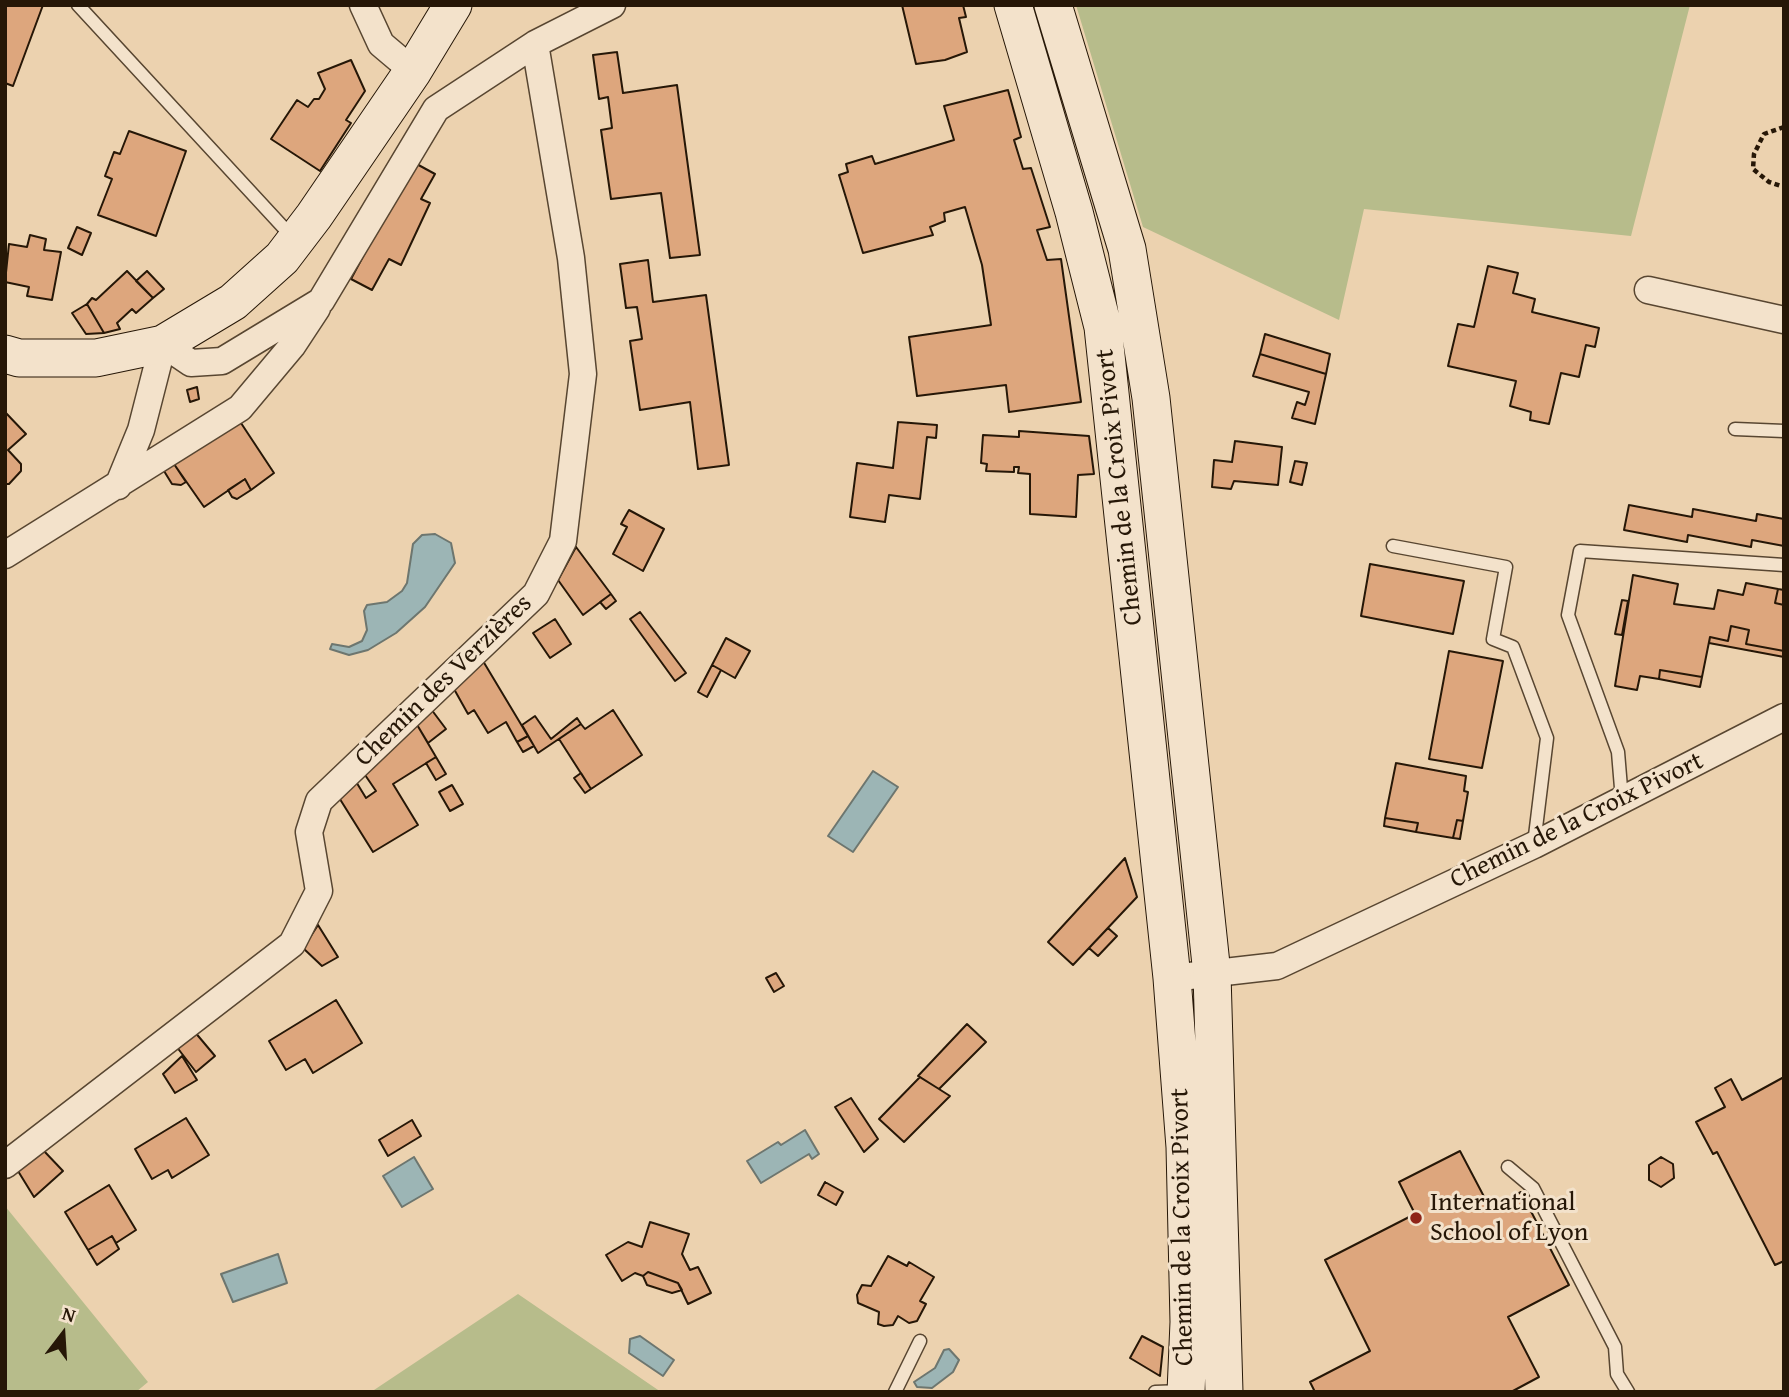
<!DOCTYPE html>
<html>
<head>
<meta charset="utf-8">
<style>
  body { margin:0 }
  #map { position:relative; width:1789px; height:1397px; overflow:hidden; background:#ecd2af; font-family:"Gentium Book Plus",serif }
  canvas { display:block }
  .frame { position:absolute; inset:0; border:7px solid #261707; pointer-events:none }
  .north { position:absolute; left:28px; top:1299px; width:70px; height:70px; -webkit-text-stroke:5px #f3e2cb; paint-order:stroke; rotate:17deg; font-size:19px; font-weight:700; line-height:28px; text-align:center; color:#261707 }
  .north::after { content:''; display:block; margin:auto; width:24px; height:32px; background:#261707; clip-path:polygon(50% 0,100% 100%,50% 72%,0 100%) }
</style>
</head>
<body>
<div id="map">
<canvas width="1789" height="1397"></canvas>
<div class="frame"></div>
<div class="north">N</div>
</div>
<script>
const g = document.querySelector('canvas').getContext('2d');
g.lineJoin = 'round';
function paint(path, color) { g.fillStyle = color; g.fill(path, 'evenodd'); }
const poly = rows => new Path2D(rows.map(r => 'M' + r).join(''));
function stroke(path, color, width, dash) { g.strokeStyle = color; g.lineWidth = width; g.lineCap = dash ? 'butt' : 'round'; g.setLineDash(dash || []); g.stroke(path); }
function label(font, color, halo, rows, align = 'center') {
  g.font = font + ' "Gentium Book Plus",serif'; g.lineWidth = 6; g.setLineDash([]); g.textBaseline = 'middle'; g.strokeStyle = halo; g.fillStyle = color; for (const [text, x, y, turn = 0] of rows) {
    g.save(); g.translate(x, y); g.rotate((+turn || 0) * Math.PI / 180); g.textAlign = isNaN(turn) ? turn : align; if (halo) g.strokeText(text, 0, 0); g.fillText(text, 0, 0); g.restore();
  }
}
const green = poly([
  [1076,5,1690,5,1631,236,1364,209,1339,320,1143,227],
  [5,1206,148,1382,136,1392,5,1392],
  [518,1294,661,1392,371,1392]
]);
const water = poly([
  [435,534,451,543,455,563,425,607,396,633,368,650,349,655,330,649,332,644,349,647,362,641,367,630,364,611,367,605,387,602,402,591,407,583,413,544,422,535,435,534],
  [873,771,898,787,853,852,828,836,873,771],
  [805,1130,819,1154,812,1159,809,1154,761,1183,747,1161,778,1142,781,1145,805,1130],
  [414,1157,433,1189,402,1207,383,1176,414,1157],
  [278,1254,287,1283,233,1302,221,1274,278,1254],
  [640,1336,674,1360,663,1376,629,1353,630,1339,640,1336],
  [949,1349,959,1360,953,1372,932,1388,917,1387,914,1382,935,1368,944,1350,949,1349]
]);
const building = poly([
  [5,5,43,5,13,86,5,83,5,5],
  [902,5,963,5,966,17,959,18,967,52,945,60,916,64,902,5],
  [617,52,623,93,677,85,700,255,670,258,661,193,611,199,601,130,612,128,608,97,599,99,593,55,617,52],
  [351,60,365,91,346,120,351,123,320,171,271,139,297,100,308,107,314,99,319,99,325,89,318,73,351,60],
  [1008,90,1021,137,1014,140,1023,169,1031,168,1050,227,1037,230,1047,260,1061,259,1081,402,1009,412,1006,385,917,396,909,337,991,325,982,265,965,207,944,213,945,221,930,227,933,235,863,253,839,175,848,172,846,164,872,156,875,164,954,140,944,106,1008,90],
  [129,131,186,151,156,236,98,215,112,179,105,176,114,152,120,154,129,131],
  [413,162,435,174,421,199,430,203,401,265,389,259,372,290,351,279,413,162],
  [77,227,91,233,82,255,68,248,77,227],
  [30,235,46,239,44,250,61,252,52,300,27,296,29,287,5,282,9,244,27,247,30,235],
  [648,260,653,302,706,295,729,465,698,469,690,402,640,410,630,341,642,339,637,307,626,308,620,264,648,260],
  [1488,266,1518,273,1513,293,1535,299,1532,312,1599,328,1595,347,1586,345,1579,377,1561,373,1549,424,1530,420,1531,412,1510,406,1516,381,1448,366,1458,324,1474,327,1488,266],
  [127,271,153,298,136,313,132,309,117,323,120,329,104,333,87,304,92,298,96,300,127,271],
  [147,271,164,289,153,298,136,281,147,271],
  [87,304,104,333,86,334,72,313,87,304],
  [1265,334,1330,354,1326,374,1260,354,1265,334],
  [1260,354,1326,374,1315,424,1292,418,1297,402,1305,405,1309,392,1253,376,1260,354],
  [197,387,199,399,190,402,187,390,197,387],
  [5,412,26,434,8,450,21,464,21,471,9,484,5,484,5,412],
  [239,420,274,473,251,490,245,479,204,507,174,464,239,420],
  [898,422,937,425,936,438,927,437,920,499,889,495,885,522,850,517,857,463,893,468,898,422],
  [1019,431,1089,436,1094,474,1078,475,1076,517,1030,514,1030,474,1018,473,1019,467,1014,467,1014,472,986,471,987,464,981,463,983,435,1019,437,1019,431],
  [1235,441,1282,447,1278,485,1234,481,1231,489,1212,487,1214,460,1232,462,1235,441],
  [1295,461,1307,463,1302,485,1290,482,1295,461],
  [174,464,186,482,181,485,172,484,164,471,174,464],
  [245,479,251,490,237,499,232,497,228,490,245,479],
  [1629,505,1692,517,1693,509,1756,521,1757,514,1784,519,1784,546,1752,540,1751,547,1688,535,1687,542,1624,530,1629,505],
  [629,510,664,529,643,571,613,554,627,527,621,524,629,510],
  [576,547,611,594,583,615,558,580,576,547],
  [1370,564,1464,581,1453,634,1361,616,1370,564],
  [1633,575,1678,584,1674,604,1714,609,1718,590,1743,595,1746,583,1778,589,1775,603,1784,605,1784,651,1746,644,1749,630,1731,626,1728,641,1710,637,1702,677,1660,670,1659,679,1640,676,1637,690,1615,686,1633,575],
  [1778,589,1784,590,1784,605,1775,603,1778,589],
  [611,594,616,601,606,609,600,602,611,594],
  [1622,600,1628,601,1622,635,1615,634,1622,600],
  [640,612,686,673,675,681,630,619,640,612],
  [555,619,571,644,550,658,533,633,555,619],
  [1731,626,1749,630,1746,644,1784,651,1784,657,1709,643,1710,637,1728,641,1731,626],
  [726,638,750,651,735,678,712,665,726,638],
  [1449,651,1503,661,1482,768,1429,759,1449,651],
  [483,661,528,736,517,742,506,722,488,733,474,710,468,714,454,689,483,661],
  [712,665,721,670,707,697,698,692,712,665],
  [1660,670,1702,677,1700,687,1659,679,1660,670],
  [431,709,446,729,428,743,416,723,431,709],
  [613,710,642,755,591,789,559,739,581,724,585,729,613,710],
  [535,716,551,739,577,718,581,724,538,753,522,725,535,716],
  [416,723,436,757,393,784,418,825,373,852,338,796,355,780,366,798,376,791,363,772,416,723],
  [528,736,534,746,523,752,517,742,528,736],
  [436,757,446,774,436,780,426,763,436,757],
  [1396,763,1466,776,1464,791,1468,792,1463,821,1457,820,1453,838,1416,832,1418,823,1385,818,1396,763],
  [581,773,591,789,585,793,574,778,581,773],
  [452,785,463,804,450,811,439,792,452,785],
  [1385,818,1418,823,1416,832,1384,826,1385,818],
  [1457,820,1463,821,1460,839,1453,838,1457,820],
  [1125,858,1137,897,1073,965,1048,942,1125,858],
  [318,925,338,957,322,966,303,948,318,925],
  [1108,928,1117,936,1098,956,1089,948,1108,928],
  [776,973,784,986,774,992,766,978,776,973],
  [336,1000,362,1043,313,1073,305,1059,286,1070,269,1041,336,1000],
  [967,1024,986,1042,939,1089,918,1076,967,1024],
  [194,1031,215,1056,196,1072,176,1046,194,1031],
  [182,1056,197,1080,175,1093,163,1074,182,1056],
  [920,1077,950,1096,904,1142,879,1119,920,1077],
  [1784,1077,1784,1261,1775,1265,1717,1152,1713,1154,1696,1122,1725,1107,1715,1088,1731,1079,1742,1100,1784,1077],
  [851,1098,878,1139,864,1152,835,1107,851,1098],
  [186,1118,209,1155,172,1178,168,1170,152,1179,135,1149,186,1118],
  [412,1120,421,1136,388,1156,379,1140,412,1120],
  [44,1151,63,1171,34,1197,18,1171,44,1151],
  [1460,1151,1490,1208,1521,1192,1569,1285,1508,1317,1539,1377,1511,1392,1315,1392,1310,1382,1370,1351,1325,1260,1415,1214,1399,1182,1460,1151],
  [1661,1157,1673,1164,1674,1178,1661,1187,1649,1180,1649,1165,1661,1157],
  [825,1182,843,1192,836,1205,818,1195,825,1182],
  [109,1185,136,1230,116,1243,112,1236,88,1250,65,1212,109,1185],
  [650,1222,689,1234,682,1254,690,1270,698,1267,711,1293,688,1304,678,1283,648,1272,643,1276,635,1273,622,1281,606,1255,628,1242,642,1247,650,1222],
  [112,1236,119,1249,97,1265,88,1250,112,1236],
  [888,1256,907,1266,909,1262,934,1277,920,1301,926,1304,917,1321,909,1323,898,1316,893,1325,884,1326,878,1324,879,1312,858,1303,857,1295,862,1285,871,1286,888,1256],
  [648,1272,678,1283,682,1290,672,1293,647,1285,643,1276,648,1272],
  [1142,1336,1163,1347,1160,1376,1130,1358,1142,1336]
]);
const path = poly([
  [1784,127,1764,134,1754,154,1753,169,1769,182,1784,187]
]);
const lane = poly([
  [78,5,294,239],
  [1735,429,1784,431],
  [1393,546,1506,567,1493,639,1513,647,1547,738,1534,844],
  [1622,800,1618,752,1568,615,1580,551,1784,565],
  [1508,1167,1533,1188,1615,1347,1617,1374,1628,1392],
  [895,1392,920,1341],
  [1155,1392,1183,1391]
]);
const street = poly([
  [363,5,381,44,413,71],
  [1648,290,1784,320],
  [118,486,141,430,163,344,191,363,222,361,321,301,436,109,535,44,612,5],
  [5,555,240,408,292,346,317,308],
  [1172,978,1277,966,1534,845,1784,717],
  [5,1165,292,944,319,891,309,832,319,801,536,594,563,541,583,374,571,258,535,44]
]);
const secondary = poly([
  [1013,5,1074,212,1103,327,1172,978,1185,1147,1189,1322,1186,1392],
  [1053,5,1127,249,1151,398,1212,974,1224,1392],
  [5,354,19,358,96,358,163,344,233,302,282,258,314,216,413,71,453,5]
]);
const markers = [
  [1416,1218,7,"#8f2418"]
];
const streetNames = [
  ["Chemin de la Croix Pivort",1120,487,-96],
  ["Chemin des Verzières",444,681,-44],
  ["Chemin de la Croix Pivort",1577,821,-26],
  ["Chemin de la Croix Pivort",1183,1227,-91]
];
const poiNames = [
  ["International",1430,1203],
  ["School of Lyon",1430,1233]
];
paint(green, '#b7bc8b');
paint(water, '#9cb5b5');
stroke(water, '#6d766f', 2);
paint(building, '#dda67d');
stroke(building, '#261707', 2);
stroke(lane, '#584631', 15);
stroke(street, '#584631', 29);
stroke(secondary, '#261707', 39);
stroke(path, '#261707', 4.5, [5, 3.5]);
stroke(lane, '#f3e2cb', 12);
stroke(street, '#f3e2cb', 26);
stroke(secondary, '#f3e2cb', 37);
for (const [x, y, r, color] of markers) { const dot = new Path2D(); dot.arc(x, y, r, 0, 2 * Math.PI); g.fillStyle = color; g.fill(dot); stroke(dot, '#f3e2cb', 2.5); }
label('26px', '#261707', '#f3e2cb', streetNames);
label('26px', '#261707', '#f3e2cb', poiNames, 'left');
</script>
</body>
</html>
